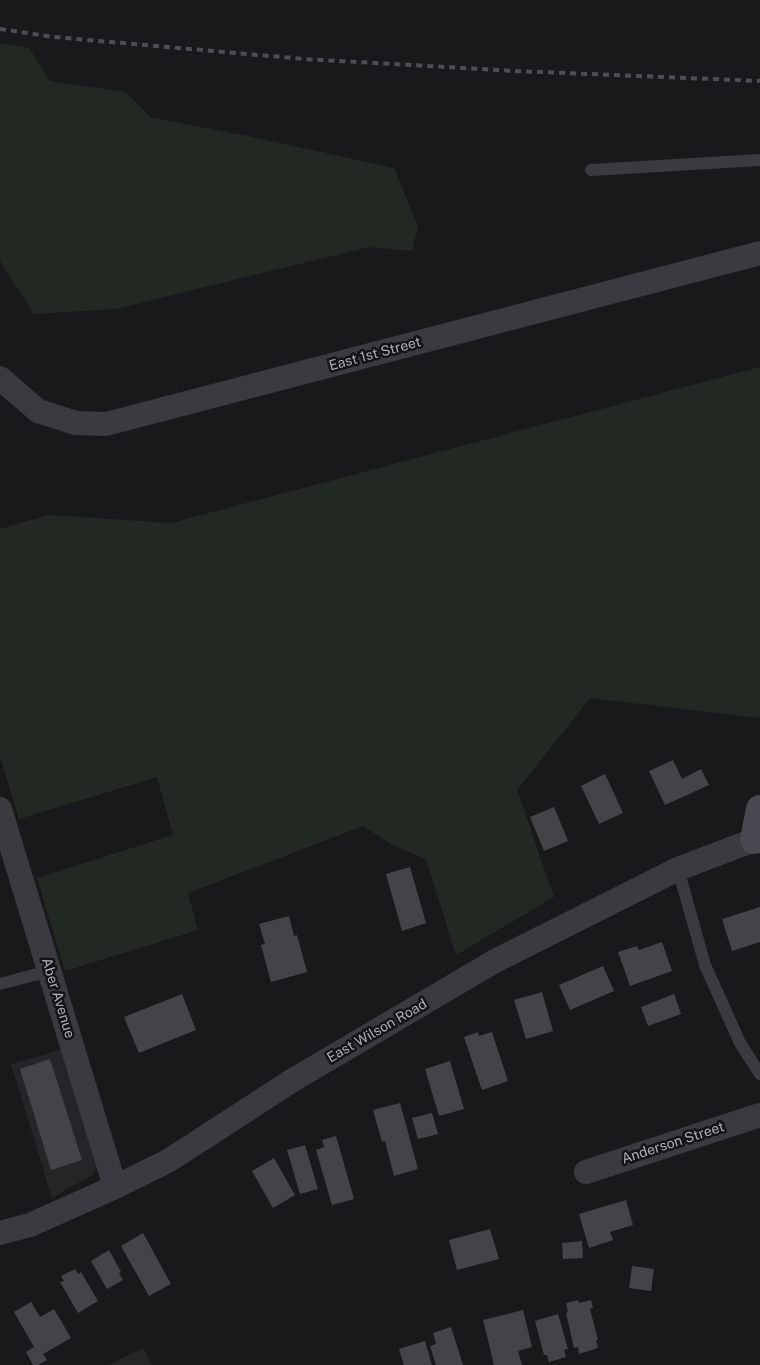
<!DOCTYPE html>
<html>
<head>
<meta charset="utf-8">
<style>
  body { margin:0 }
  canvas { display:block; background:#19191b }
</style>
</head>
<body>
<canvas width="760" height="1365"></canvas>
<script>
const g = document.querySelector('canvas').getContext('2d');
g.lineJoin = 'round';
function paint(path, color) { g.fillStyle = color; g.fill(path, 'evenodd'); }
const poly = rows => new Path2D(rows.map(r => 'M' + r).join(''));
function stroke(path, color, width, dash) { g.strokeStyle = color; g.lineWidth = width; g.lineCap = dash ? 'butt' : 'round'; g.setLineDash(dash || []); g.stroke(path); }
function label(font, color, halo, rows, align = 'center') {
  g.font = font + ' "Public Sans",sans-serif'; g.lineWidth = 5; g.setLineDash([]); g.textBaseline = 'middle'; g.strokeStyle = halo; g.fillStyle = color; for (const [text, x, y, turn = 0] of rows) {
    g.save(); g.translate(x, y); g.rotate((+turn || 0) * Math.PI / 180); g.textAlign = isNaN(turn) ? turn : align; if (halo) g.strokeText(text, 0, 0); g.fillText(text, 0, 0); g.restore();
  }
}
const built = poly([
  [64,1049,97,1159,94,1174,52,1198,11,1064],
  [143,1348,152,1365,108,1365]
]);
const green = poly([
  [0,43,29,48,50,81,125,92,150,117,252,137,394,168,418,226,412,251,369,247,115,309,34,314,0,261],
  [760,367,760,718,590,698,517,790,554,897,456,955,426,859,392,845,363,826,188,893,198,930,65,971,37,878,173,835,157,777,19,819,0,757,0,529,49,515,171,523]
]);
const building = poly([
  [673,760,682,779,701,769,709,785,665,805,649,771],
  [605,774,623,813,599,824,581,786],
  [554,807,568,841,544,851,530,817],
  [410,867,426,923,402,931,386,874],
  [760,907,760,942,732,951,722,919],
  [289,916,294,936,297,935,307,972,271,982,261,945,265,944,259,924],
  [662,942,672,971,630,986,618,952,637,946,639,950],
  [603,966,614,991,570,1010,559,985],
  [542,992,553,1031,526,1039,514,1000],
  [182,994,196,1030,139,1053,124,1017],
  [674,994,681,1014,648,1026,641,1007],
  [478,1032,479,1036,492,1032,508,1081,482,1090,464,1037],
  [50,1059,82,1160,51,1170,20,1069],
  [450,1061,464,1109,439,1116,425,1069],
  [400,1103,418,1169,394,1176,385,1141,382,1142,373,1110],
  [432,1113,438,1134,418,1139,412,1118],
  [336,1136,354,1199,332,1205,316,1150,324,1147,322,1140],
  [305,1145,318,1189,300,1194,287,1150],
  [274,1158,295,1195,273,1208,252,1171],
  [626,1200,633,1225,610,1232,613,1240,589,1248,579,1214],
  [490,1229,499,1259,457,1270,449,1240],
  [143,1233,171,1284,149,1296,121,1246],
  [582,1241,583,1258,563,1259,562,1243],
  [109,1250,121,1272,119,1273,123,1280,107,1289,91,1261],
  [632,1266,654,1269,651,1291,629,1288],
  [75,1269,78,1274,81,1272,98,1301,78,1313,60,1282,64,1281,61,1276],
  [578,1300,579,1303,591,1300,593,1308,590,1309,598,1340,596,1340,598,1348,579,1354,578,1347,574,1348,566,1313,568,1312,566,1303],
  [31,1302,40,1317,54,1309,71,1338,43,1354,47,1360,38,1365,33,1365,26,1352,34,1347,14,1312],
  [523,1310,532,1347,518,1351,522,1365,494,1365,483,1320],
  [558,1314,568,1349,564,1350,566,1357,549,1362,547,1355,544,1355,535,1321],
  [451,1327,463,1365,436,1365,430,1346,436,1344,433,1333],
  [425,1341,432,1365,404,1365,399,1349]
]);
const lane = poly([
  [591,170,760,160],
  [678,869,705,965,740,1043,760,1074],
  [0,984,49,971]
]);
const street = poly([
  [0,378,38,411,76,423,106,424,760,253],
  [0,809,115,1187],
  [586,1172,760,1115],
  [0,1233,30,1225,115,1187,168,1161,293,1080,495,961,678,869,754,840]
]);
const secondary = poly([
  [760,809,754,840,760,839]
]);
const rail = poly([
  [0,29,54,37,304,59,516,71,760,81]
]);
const streetNames = [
  ["East 1st Street",375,354,-15],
  ["Aber Avenue",58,998,73],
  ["East Wilson Road",377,1031,-30],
  ["Anderson Street",673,1143,-18]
];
paint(built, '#252528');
paint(green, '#212922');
paint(building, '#434448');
stroke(lane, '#3a3a40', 12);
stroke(street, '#3a3a40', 24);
stroke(secondary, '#484950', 28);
stroke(rail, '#4d4e55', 4, [6, 5]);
label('14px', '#acafba', '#141416', streetNames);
</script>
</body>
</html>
